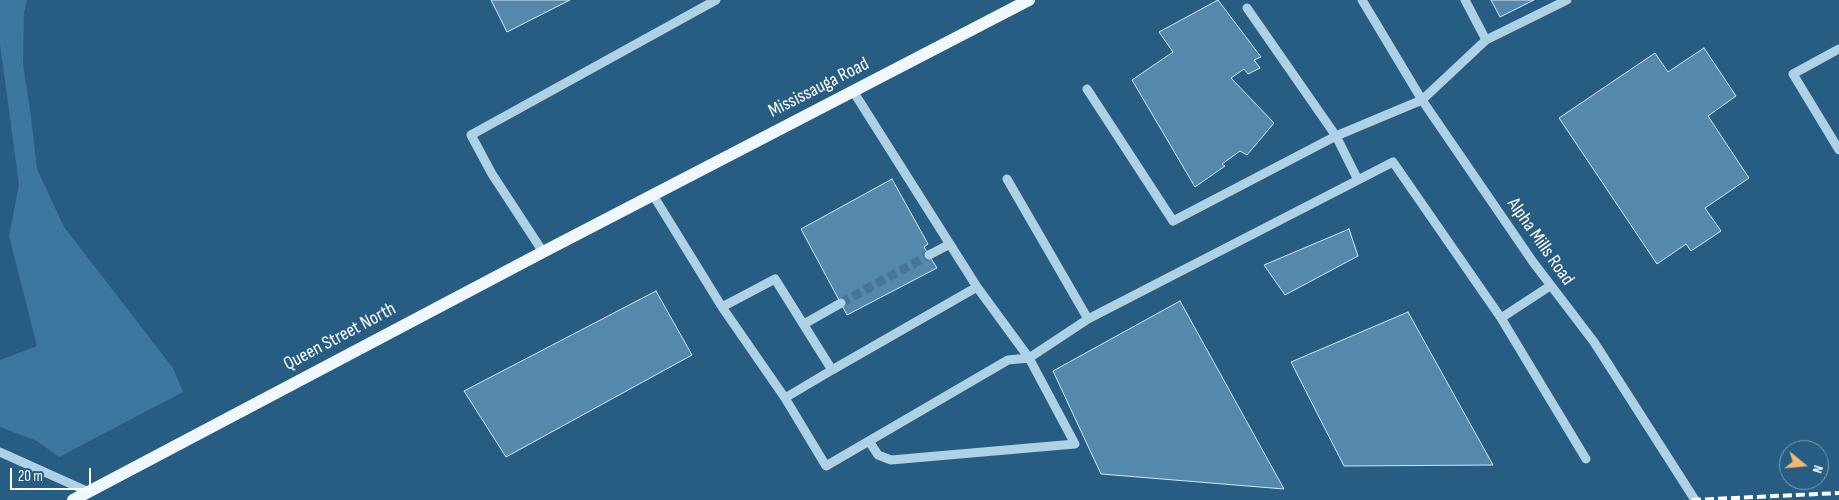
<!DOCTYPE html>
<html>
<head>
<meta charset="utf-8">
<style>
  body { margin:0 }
  #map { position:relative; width:1839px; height:500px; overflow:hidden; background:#275d82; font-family:"Sofia Sans Condensed",sans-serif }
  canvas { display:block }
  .north { position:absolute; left:1779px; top:440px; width:50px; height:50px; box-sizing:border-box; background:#275d82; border:1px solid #7d9eb4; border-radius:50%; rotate:107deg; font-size:14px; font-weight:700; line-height:20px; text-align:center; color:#fff }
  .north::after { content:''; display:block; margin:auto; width:18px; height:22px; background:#efb975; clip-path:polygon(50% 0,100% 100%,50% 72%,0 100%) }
  .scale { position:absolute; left:10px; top:468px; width:81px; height:22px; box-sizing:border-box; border:2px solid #fff; border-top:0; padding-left:6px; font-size:15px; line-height:18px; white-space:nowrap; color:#fff; -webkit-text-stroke:4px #275d82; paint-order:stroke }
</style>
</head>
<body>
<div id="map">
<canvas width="1839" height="500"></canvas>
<div class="north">N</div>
<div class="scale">20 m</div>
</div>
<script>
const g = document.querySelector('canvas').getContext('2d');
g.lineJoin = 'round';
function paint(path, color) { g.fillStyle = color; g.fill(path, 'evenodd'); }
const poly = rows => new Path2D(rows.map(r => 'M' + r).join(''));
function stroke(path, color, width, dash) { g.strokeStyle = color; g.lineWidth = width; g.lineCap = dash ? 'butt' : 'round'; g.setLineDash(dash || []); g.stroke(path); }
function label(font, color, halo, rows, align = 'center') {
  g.font = font + ' "Sofia Sans Condensed",sans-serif'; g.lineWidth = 4; g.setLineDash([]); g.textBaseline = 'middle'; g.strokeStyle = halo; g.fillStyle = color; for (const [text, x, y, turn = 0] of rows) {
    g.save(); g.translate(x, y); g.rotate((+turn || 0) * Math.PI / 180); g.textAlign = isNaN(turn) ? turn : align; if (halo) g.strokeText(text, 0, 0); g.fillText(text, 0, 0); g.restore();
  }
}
const green = poly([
  [0,0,27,0,24,12,23,64,31,117,37,169,64,227,173,368,183,392,59,457,37,441,0,427,0,360,37,346,9,236,19,185,0,44]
]);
const building = poly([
  [491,0,570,0,507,32,491,0],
  [1218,0,1261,57,1254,60,1260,68,1248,74,1244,69,1231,78,1274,123,1247,155,1240,151,1222,164,1225,166,1195,187,1132,80,1173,52,1159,32,1218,0],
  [1491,0,1534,0,1500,17,1491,0],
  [1704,48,1736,96,1708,116,1749,178,1705,208,1721,231,1691,251,1686,244,1657,264,1559,118,1655,53,1668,72,1704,48],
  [892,179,928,244,924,247,937,268,847,315,801,229,892,179],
  [1349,229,1358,256,1285,295,1264,265,1349,229],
  [656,291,692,355,506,457,464,391,656,291],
  [1180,301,1284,489,1101,474,1053,371,1180,301],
  [1408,312,1493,465,1344,466,1291,362,1408,312]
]);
const minorTunnel = poly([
  [841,303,929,255]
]);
const minor = poly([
  [1362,0,1422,100,1533,262,1594,342,1695,500],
  [1465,0,1486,40],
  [1247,8,1336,136,1358,180],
  [1839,49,1793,74,1839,150],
  [1087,89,1173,221,1336,136,1422,100,1486,40,1567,0],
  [853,91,977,287,1029,358,1075,444,891,460,878,455,869,441],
  [1007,179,1088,319],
  [653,195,722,307,785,398,826,466,1008,360,1029,358,1088,319,1393,162,1501,318],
  [543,252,492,174,471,135,716,0],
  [929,255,950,244],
  [1550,286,1501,318,1586,459],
  [722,307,775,279,832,370,785,398],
  [804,324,841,303],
  [832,370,977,287],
  [0,452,89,492]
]);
const major = poly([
  [73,500,543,252,1029,0]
]);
const rail = poly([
  [1692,500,1839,493]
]);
const streetNames = [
  ["Mississauga Road",819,88,-27],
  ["Alpha Mills Road",1540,242,55],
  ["Queen Street North",340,337,-28]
];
paint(green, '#3c779f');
paint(building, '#5488ac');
stroke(building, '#d3e8f5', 1);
stroke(minorTunnel, '#477595', 9, [9, 4.5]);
stroke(minor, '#afd1e6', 9);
stroke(major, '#f1f8fd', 12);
stroke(rail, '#fff', 4, [9, 4]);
label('19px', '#fff', '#275d82', streetNames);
</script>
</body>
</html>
